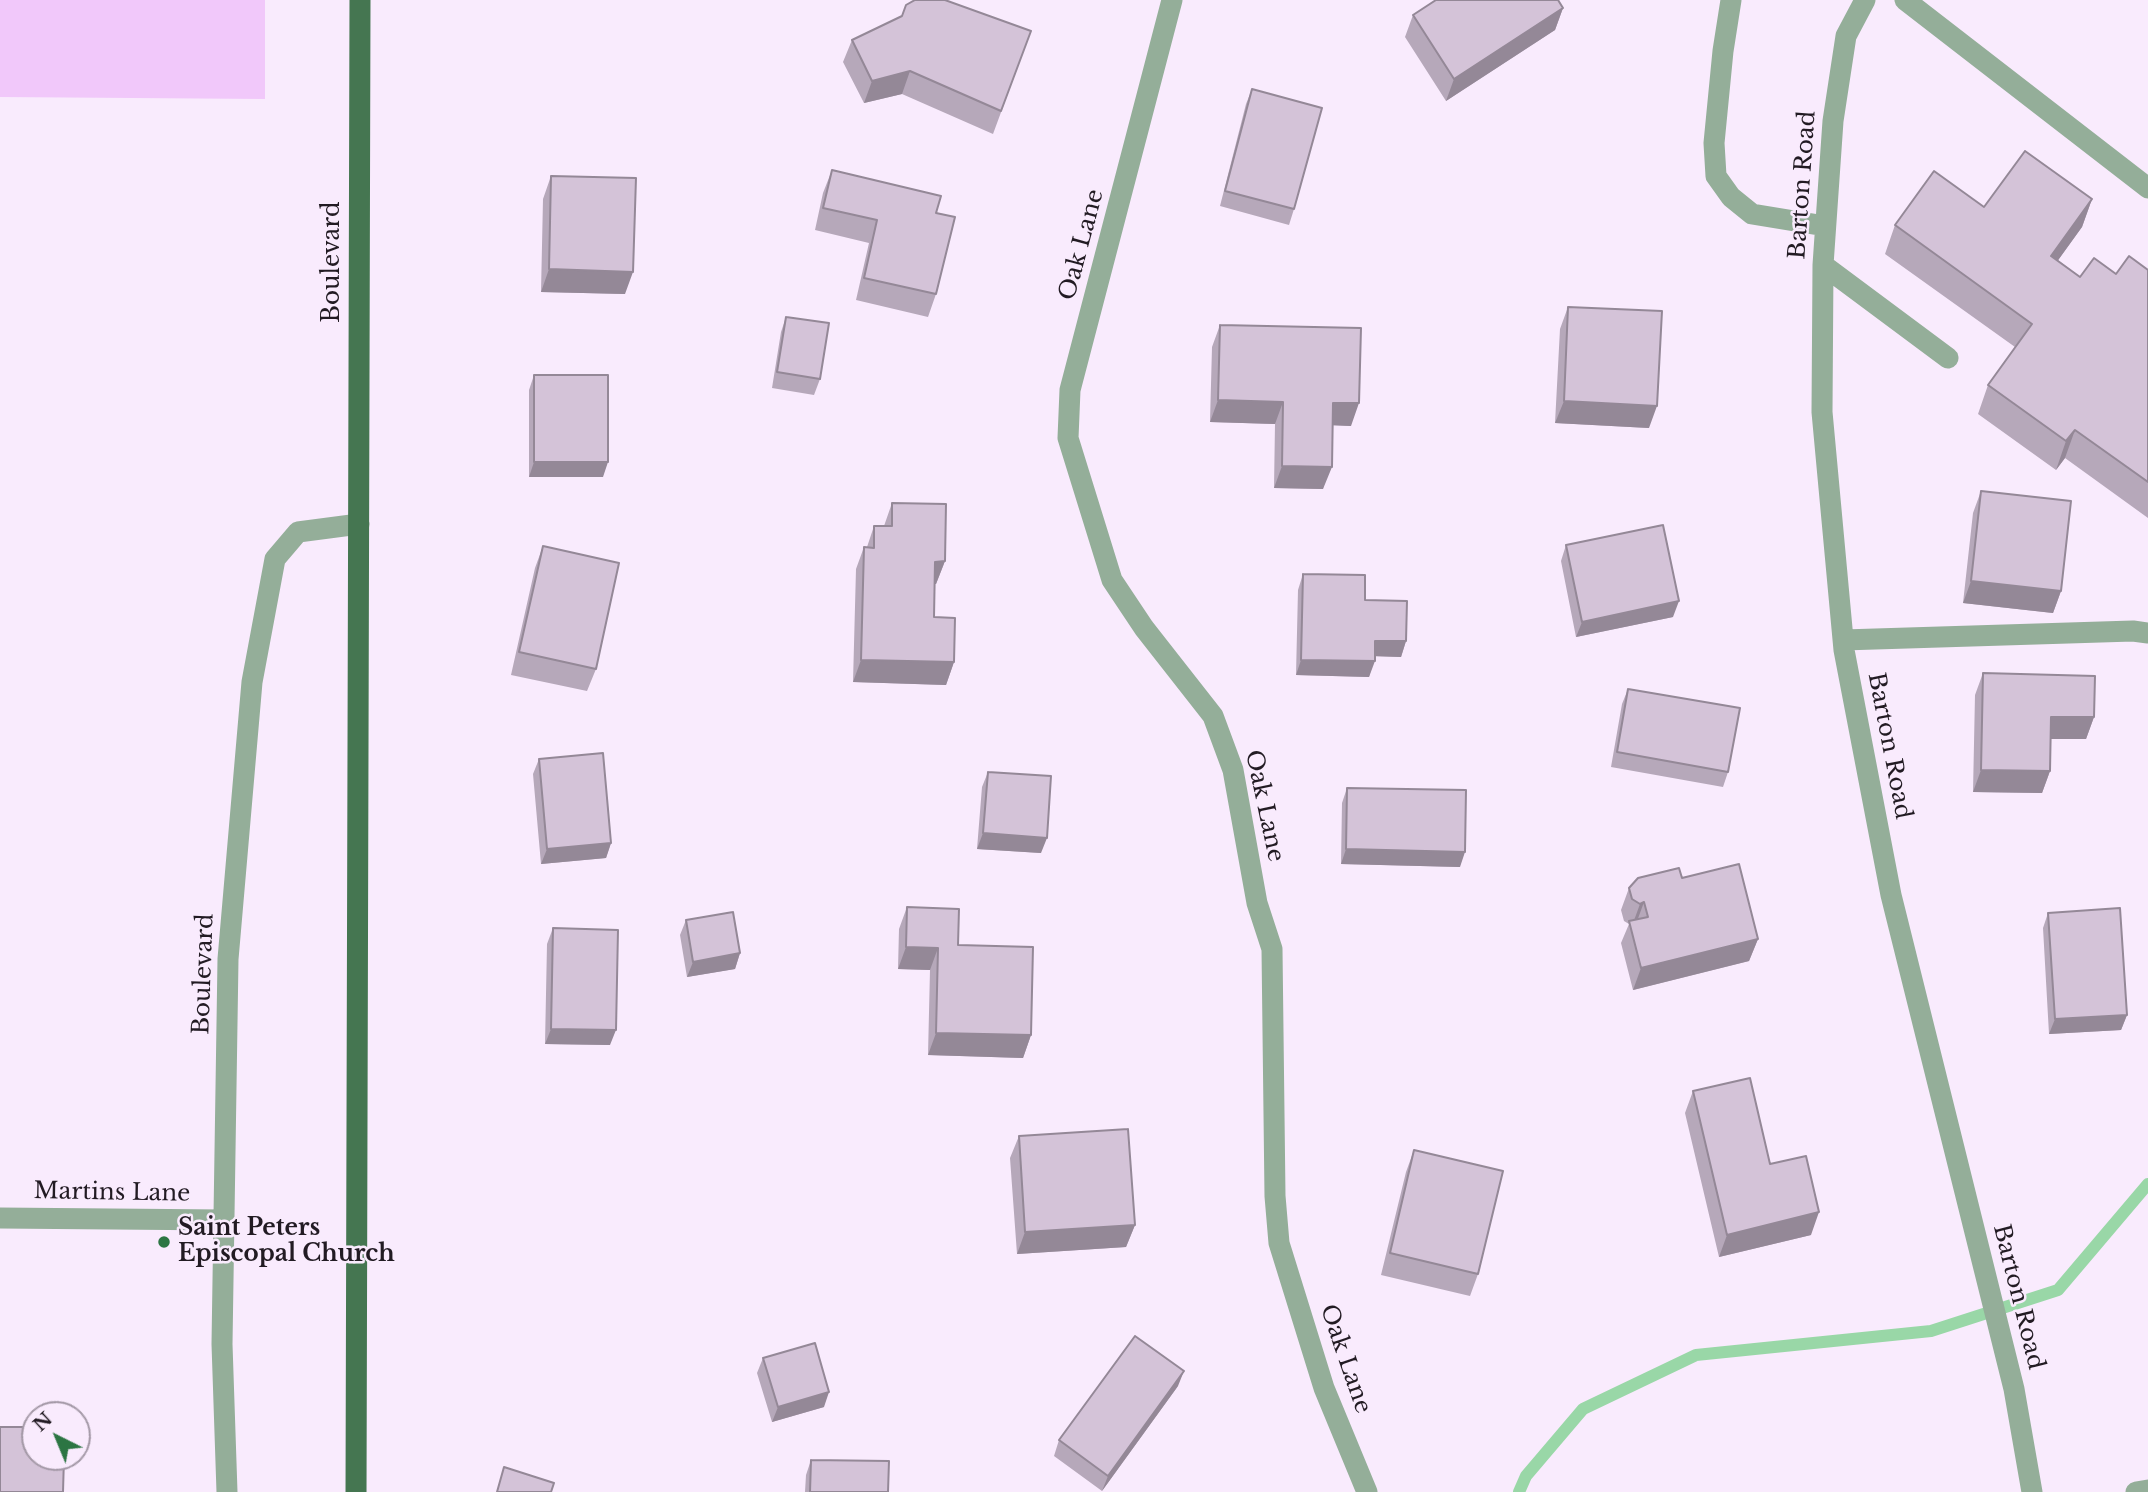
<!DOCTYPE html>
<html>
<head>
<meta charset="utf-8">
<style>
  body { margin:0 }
  #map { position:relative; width:2148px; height:1492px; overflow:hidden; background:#f9ebfd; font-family:"Libre Baskerville",serif }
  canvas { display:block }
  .north { position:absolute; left:21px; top:1401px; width:70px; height:70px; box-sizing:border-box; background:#f9ebfd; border:2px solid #a398a6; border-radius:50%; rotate:317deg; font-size:19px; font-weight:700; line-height:28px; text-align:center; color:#221b23 }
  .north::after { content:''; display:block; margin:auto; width:24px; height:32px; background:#2c7543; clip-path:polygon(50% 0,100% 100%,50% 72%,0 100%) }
</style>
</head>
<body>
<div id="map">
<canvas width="2148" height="1492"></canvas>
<div class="north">N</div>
</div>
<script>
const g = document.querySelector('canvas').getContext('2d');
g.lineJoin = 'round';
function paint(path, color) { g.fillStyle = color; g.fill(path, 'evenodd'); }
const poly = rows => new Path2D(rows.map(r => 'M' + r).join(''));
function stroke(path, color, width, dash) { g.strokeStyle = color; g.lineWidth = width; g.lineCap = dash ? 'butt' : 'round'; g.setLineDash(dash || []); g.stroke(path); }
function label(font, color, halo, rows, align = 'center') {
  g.font = font + ' "Libre Baskerville",serif'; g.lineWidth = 5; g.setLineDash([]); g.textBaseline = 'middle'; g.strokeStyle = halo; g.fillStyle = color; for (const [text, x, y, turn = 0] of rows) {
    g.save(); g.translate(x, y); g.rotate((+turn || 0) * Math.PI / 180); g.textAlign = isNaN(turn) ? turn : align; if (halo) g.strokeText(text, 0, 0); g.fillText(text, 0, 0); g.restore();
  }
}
const green = poly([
  [0,0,265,0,265,99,0,97]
]);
const stream = poly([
  [1519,1492,1526,1476,1583,1409,1696,1355,1931,1331,2058,1290,2148,1184]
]);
const minor = poly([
  [1172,0,1070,390,1068,438,1112,580,1144,628,1213,716,1233,770,1257,903,1272,949,1275,1196,1279,1243,1324,1388,1367,1492],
  [1731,0,1723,51,1714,143,1716,176,1731,197,1752,214,1825,226],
  [1865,0,1846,36,1833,121,1823,265,1822,412,1844,650,1891,895,2014,1389,2032,1492],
  [1905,0,2148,188],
  [1823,265,1948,358],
  [1843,640,2133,631,2148,633],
  [0,1218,224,1220],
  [227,1492,222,1344,228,959,252,682,275,559,298,532,359,524],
  [2136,1492,2148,1490]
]);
const major = poly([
  [356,1492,360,0]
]);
const wall = poly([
  [1563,8,1555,30,1446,101,1405,37,1413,15],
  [1031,31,993,134,902,94,864,103,843,62,852,40],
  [1252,89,1294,209,1289,225,1220,206,1246,104],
  [832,170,936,213,936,294,928,317,856,300,869,243,815,230,823,193],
  [551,176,625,294,541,292,543,199],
  [2092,199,2082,227,2058,260,2080,277,2148,270,2148,518,2065,458,2056,470,1978,414,1988,385,2015,347,1885,254,1895,225,1984,207],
  [1568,307,1649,428,1555,423,1560,329],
  [786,317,820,379,814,395,772,388,781,332],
  [1220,325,1351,426,1332,425,1323,489,1274,488,1275,424,1210,422,1212,347],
  [534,375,603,477,529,477,529,390],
  [1981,491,2061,591,2053,613,1963,603,1973,513],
  [892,503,945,561,936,584,935,584,934,617,954,662,946,685,853,682,856,569,864,547,867,547,874,526,884,526],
  [1566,545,1673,617,1576,637,1561,561],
  [543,546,596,669,587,691,511,675,535,568],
  [1303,574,1365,600,1406,641,1401,657,1375,656,1369,677,1296,675,1298,590],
  [1983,673,2094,717,2086,739,2051,739,2050,771,2042,793,1973,792,1975,695],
  [1628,689,1728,772,1723,787,1611,767,1622,704],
  [539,759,611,843,606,858,541,864,533,774],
  [988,772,1041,853,977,849,982,787],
  [1347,788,1460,867,1341,864,1342,803],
  [1682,878,1758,939,1749,961,1633,990,1621,943,1629,924,1624,921,1621,910,1629,888],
  [907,907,958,945,1031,1035,1023,1058,928,1055,930,970,898,969,899,929],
  [2048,913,2127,1015,2121,1030,2049,1034,2043,928],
  [686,920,740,953,735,969,687,977,680,935],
  [553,928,610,1045,545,1044,547,944],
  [1693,1091,1770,1164,1811,1235,1719,1257,1685,1113],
  [1019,1136,1135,1225,1126,1247,1017,1254,1010,1158],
  [1414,1150,1478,1274,1470,1296,1381,1275,1406,1172],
  [763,1358,824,1407,772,1422,757,1373],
  [1178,1386,1102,1491,1054,1456,1059,1440],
  [811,1460,888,1492,805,1492,806,1475]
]);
const shadedWall = poly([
  [1563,8,1555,30,1446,101,1454,79],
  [910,71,902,94,864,103,872,81],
  [2092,199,2082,227,2041,284,2051,256],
  [549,269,633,272,625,294,541,292],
  [1218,400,1283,402,1275,424,1210,422],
  [1564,401,1657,406,1649,428,1555,423],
  [1333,403,1359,403,1351,426,1325,425],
  [2075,430,2065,458,2056,470,2066,441],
  [534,462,608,462,603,477,529,477],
  [1282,466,1332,467,1323,489,1274,488],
  [945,561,936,584,927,584,935,562],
  [1971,581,2061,591,2053,613,1963,603],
  [1679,601,1673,617,1576,637,1582,622],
  [1375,641,1406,641,1401,657,1369,656],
  [861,660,954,662,946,685,853,682],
  [1301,660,1375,661,1369,677,1296,675],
  [2051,717,2094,717,2086,739,2043,739],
  [1981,770,2050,771,2042,793,1973,792],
  [983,833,1047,838,1041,853,977,849],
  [611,843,606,858,541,864,547,849],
  [1346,849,1465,852,1460,867,1341,864],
  [1644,902,1636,924,1632,926,1640,904],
  [1758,939,1749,961,1633,990,1641,968],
  [906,947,938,948,930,970,898,969],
  [740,953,735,969,687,977,693,962],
  [2127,1015,2121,1030,2049,1034,2055,1019],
  [551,1029,616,1030,610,1045,545,1044],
  [936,1033,1031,1035,1023,1058,928,1055],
  [1819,1212,1811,1235,1719,1257,1727,1235],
  [1135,1225,1126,1247,1017,1254,1025,1232],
  [1184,1371,1178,1386,1102,1491,1108,1476],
  [829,1392,824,1407,772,1422,778,1407]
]);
const building = poly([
  [915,0,945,0,1031,31,1001,111,910,71,872,81,852,40,902,16,906,5,915,0],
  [1436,0,1558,0,1563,8,1454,79,1413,15,1436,0],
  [1252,89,1322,108,1294,209,1225,191,1252,89],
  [2025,151,2092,199,2051,256,2080,277,2094,258,2116,274,2129,256,2148,270,2148,482,2075,430,2066,441,1988,385,2032,324,1895,225,1934,171,1984,207,2025,151],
  [832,170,941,196,936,213,955,217,936,294,864,278,877,220,823,208,832,170],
  [551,176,636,178,633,272,549,269,551,176],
  [1568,307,1662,311,1657,406,1564,401,1568,307],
  [786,317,829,323,820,379,777,372,786,317],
  [1220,325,1361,328,1359,403,1333,403,1332,467,1282,466,1283,402,1218,400,1220,325],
  [534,375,608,375,608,462,534,462,534,375],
  [1981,491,2071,501,2061,591,1971,581,1981,491],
  [892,503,946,504,945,561,935,562,934,617,955,618,954,662,861,660,864,547,874,548,874,526,892,526,892,503],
  [1663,525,1679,601,1582,622,1566,545,1663,525],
  [543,546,619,563,596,669,519,652,543,546],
  [1303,574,1365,575,1365,600,1407,601,1406,641,1375,641,1375,661,1301,660,1303,574],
  [1983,673,2095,676,2094,717,2051,717,2050,771,1981,770,1983,673],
  [1628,689,1740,708,1728,772,1617,752,1628,689],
  [603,753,611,843,547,849,539,759,603,753],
  [988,772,1051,776,1047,838,983,833,988,772],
  [1347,788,1466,790,1465,852,1346,849,1347,788],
  [1739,864,1758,939,1641,968,1629,921,1648,917,1644,902,1640,904,1632,899,1629,888,1638,878,1679,868,1682,878,1739,864],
  [907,907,959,909,958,945,1033,947,1031,1035,936,1033,938,948,906,947,907,907],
  [2120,908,2127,1015,2055,1019,2048,913,2120,908],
  [733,912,740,953,693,962,686,920,733,912],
  [553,928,618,930,616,1030,551,1029,553,928],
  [1750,1078,1770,1164,1806,1156,1819,1212,1727,1235,1693,1091,1750,1078],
  [1128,1129,1135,1225,1025,1232,1019,1136,1128,1129],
  [1414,1150,1503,1171,1478,1274,1390,1253,1414,1150],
  [1135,1336,1184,1371,1108,1476,1059,1440,1135,1336],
  [815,1343,829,1392,778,1407,763,1358,815,1343],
  [0,1427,35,1427,35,1457,64,1457,63,1492,0,1492,0,1427],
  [811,1460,889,1461,888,1492,810,1492,811,1460],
  [504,1467,554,1483,551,1492,497,1492,504,1467]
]);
const markers = [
  [164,1242,7,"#2c7543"]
];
const streetNames = [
  ["Barton Road",1803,185,-86],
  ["Oak Lane",1082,245,-75],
  ["Boulevard",333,262,-90],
  ["Barton Road",1889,746,79],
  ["Oak Lane",1264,806,78],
  ["Boulevard",204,974,-88],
  ["Martins Lane",112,1193,1],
  ["Barton Road",2018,1297,76],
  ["Oak Lane",1345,1359,71]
];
const poiNames = [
  ["Saint Peters",178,1229],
  ["Episcopal Church",178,1255]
];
paint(green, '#f1c8fa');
stroke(stream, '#99d7a7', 12);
stroke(minor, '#94ae99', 21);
stroke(major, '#457651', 21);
paint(wall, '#b6a8ba');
paint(shadedWall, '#948897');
paint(building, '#d4c3d8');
stroke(building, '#948897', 2);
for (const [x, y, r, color] of markers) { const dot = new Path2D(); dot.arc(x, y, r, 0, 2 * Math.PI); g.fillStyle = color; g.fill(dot); stroke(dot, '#f9ebfd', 2.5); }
label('23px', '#221b23', '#f9ebfd', streetNames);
label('bold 23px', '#221b23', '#f9ebfd', poiNames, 'left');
</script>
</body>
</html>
